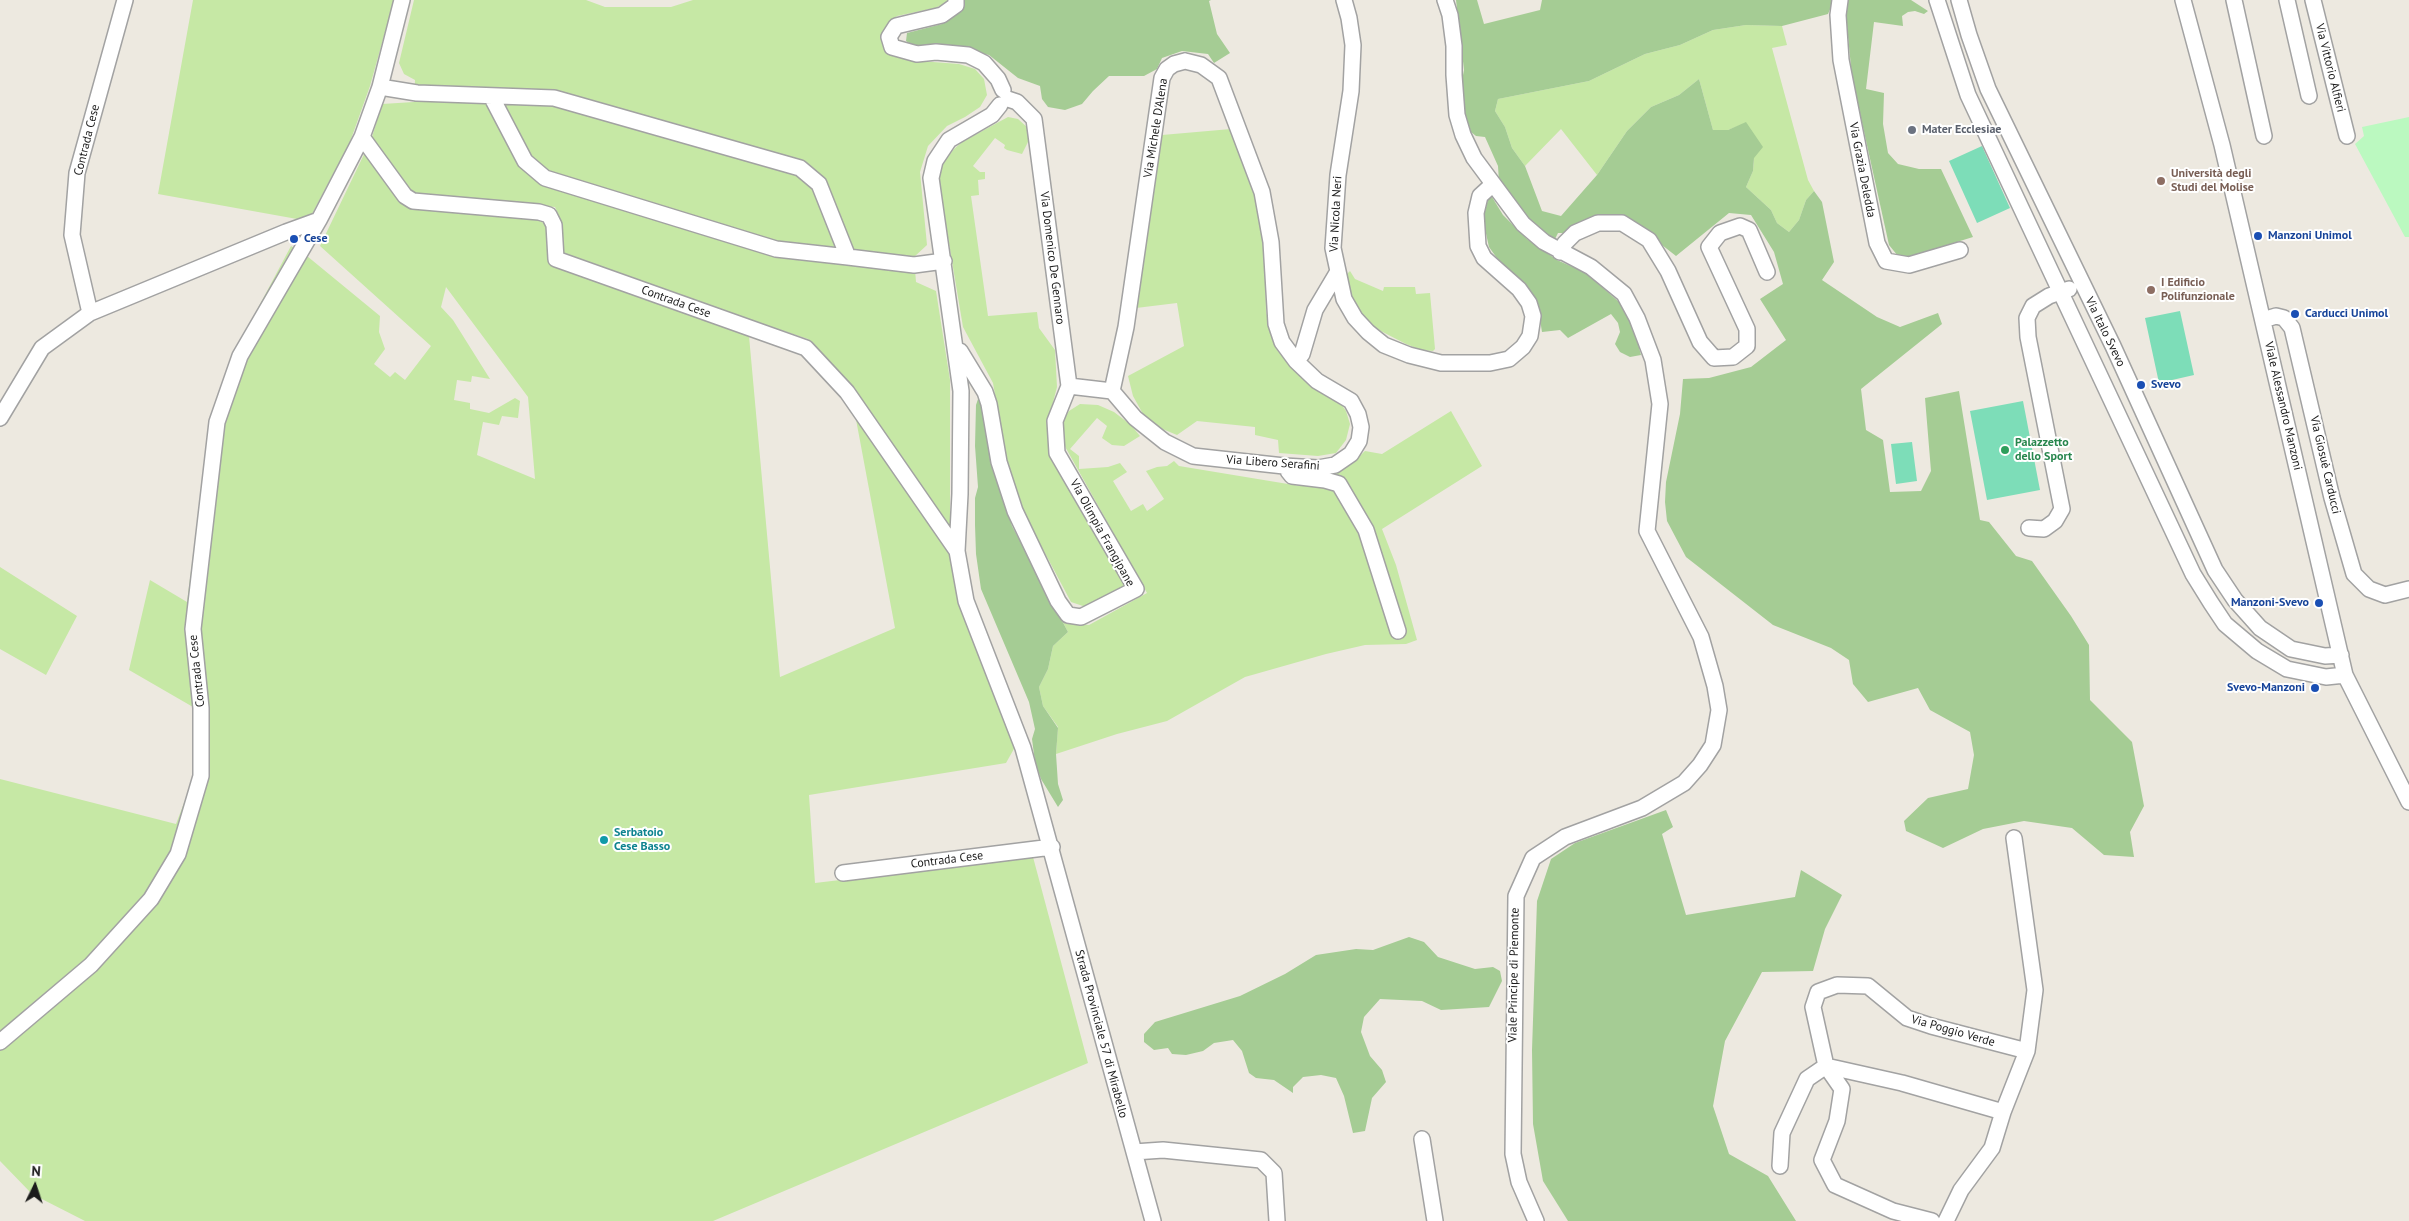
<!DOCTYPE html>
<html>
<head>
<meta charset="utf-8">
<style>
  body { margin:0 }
  #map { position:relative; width:2409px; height:1221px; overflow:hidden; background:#ede9e0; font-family:"PT Sans",sans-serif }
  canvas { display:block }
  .north { position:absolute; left:10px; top:1161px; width:50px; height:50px; -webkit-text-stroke:4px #fff; paint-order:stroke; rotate:4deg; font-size:14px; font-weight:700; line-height:20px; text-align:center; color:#1b1b1b }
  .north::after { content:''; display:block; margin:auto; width:18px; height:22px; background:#1b1b1b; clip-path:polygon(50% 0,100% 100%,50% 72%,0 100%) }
</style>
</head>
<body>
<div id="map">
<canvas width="2409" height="1221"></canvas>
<div class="north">N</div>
</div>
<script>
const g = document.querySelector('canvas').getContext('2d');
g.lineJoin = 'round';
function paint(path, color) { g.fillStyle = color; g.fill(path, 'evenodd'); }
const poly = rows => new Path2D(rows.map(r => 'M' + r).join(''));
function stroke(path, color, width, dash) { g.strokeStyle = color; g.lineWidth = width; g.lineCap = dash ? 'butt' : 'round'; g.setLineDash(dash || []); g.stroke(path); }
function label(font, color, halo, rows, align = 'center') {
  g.font = font + ' "PT Sans",sans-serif'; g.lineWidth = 4; g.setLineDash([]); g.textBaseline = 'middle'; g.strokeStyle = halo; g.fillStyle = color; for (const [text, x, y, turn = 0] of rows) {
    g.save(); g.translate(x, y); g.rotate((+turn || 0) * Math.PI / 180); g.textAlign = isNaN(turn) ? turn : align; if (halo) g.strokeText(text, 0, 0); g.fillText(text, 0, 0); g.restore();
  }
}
const grass = poly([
  [193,0,394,0,370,86,350,142,312,214,297,219,158,194],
  [414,0,586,0,605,7,671,7,693,0,948,0,944,4,935,8,897,16,886,27,882,42,888,54,907,60,959,64,975,69,984,79,987,95,980,107,965,117,947,126,928,146,920,172,927,245,914,257,916,282,936,291,950,380,950,528,961,610,1015,747,1006,763,809,795,815,883,1033,857,1088,1063,713,1221,85,1221,32,1194,0,1161,0,779,176,824,195,774,193,707,129,670,150,580,187,602,211,415,234,353,291,246,307,256,380,316,379,332,385,349,374,364,390,377,395,372,405,380,431,346,320,246,368,146,408,207,535,219,546,224,550,264,749,336,780,677,895,628,849,382,808,339,566,259,561,253,558,214,555,207,418,194,409,190,372,137,382,104,414,102,415,80,404,74,399,63],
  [446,287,528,397,535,479,477,455,483,422,499,425,502,416,518,418,520,401,515,398,489,413,470,409,470,403,454,400,457,380,471,382,472,376,490,379,453,320,441,307],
  [1746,25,1782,26,1787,45,1772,48,1808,180,1814,191,1806,200,1799,220,1789,232,1777,223,1771,210,1746,187,1753,171,1754,158,1746,123,1728,130,1713,130,1699,79,1679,95,1651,107,1627,131,1597,175,1561,129,1525,166,1512,148,1505,127,1495,111,1498,99,1589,81,1645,54,1680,45,1713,30],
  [1008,117,1018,119,1028,128,1030,138,1022,154,1007,150,1004,148,1005,145,995,138,973,166,980,172,985,172,985,179,978,180,979,195,971,196,988,316,1037,312,1039,328,1055,350,1057,387,1048,422,1048,451,1126,588,1086,607,1071,602,1022,510,1006,460,993,383,963,327,938,178,943,163,954,149,962,142],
  [1231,129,1255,194,1265,255,1266,311,1271,335,1277,350,1287,362,1307,382,1341,404,1346,411,1350,424,1346,440,1336,453,1318,456,1279,453,1278,440,1255,435,1255,427,1197,421,1177,435,1160,428,1143,414,1133,396,1128,376,1184,346,1177,303,1136,308,1162,135],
  [1350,271,1355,279,1383,291,1384,287,1415,287,1416,294,1430,293,1435,349,1433,351,1421,350,1406,344,1373,327,1360,311,1351,295,1346,275],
  [1080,404,1098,405,1114,412,1131,425,1140,436,1124,446,1112,445,1102,438,1107,426,1097,418,1070,449,1079,456,1079,469,1108,467,1120,463,1127,472,1113,481,1131,511,1143,504,1147,511,1164,499,1146,471,1157,467,1167,466,1174,461,1179,466,1300,486,1326,485,1335,472,1351,464,1365,451,1382,454,1451,411,1482,466,1382,529,1396,565,1417,640,1406,644,1365,645,1326,654,1245,677,1167,721,1117,734,1056,754,1058,727,1043,706,1039,687,1048,669,1053,646,1068,632,1056,609,1077,624,1089,625,1147,593,1063,443,1063,420,1069,411],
  [0,567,77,616,46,675,0,649]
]);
const forest = poly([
  [965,0,1211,0,1209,1,1217,34,1230,53,1214,63,1208,54,1182,51,1162,58,1157,69,1144,76,1109,76,1093,91,1082,104,1065,110,1048,107,1042,99,1040,86,1018,78,989,55,945,45,912,45,906,41,907,33,942,24,962,11],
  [1456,0,1477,0,1484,24,1540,10,1542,0,1834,0,1828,14,1782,26,1746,25,1713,30,1680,45,1645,54,1589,81,1498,99,1495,111,1505,127,1512,148,1525,166,1542,211,1561,216,1597,175,1627,131,1651,107,1679,95,1699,79,1713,130,1728,130,1746,122,1763,147,1754,158,1753,171,1746,187,1771,210,1777,223,1789,232,1799,220,1806,200,1814,191,1822,202,1834,262,1822,280,1877,317,1900,327,1938,313,1942,324,1861,389,1866,430,1883,440,1890,492,1921,491,1931,471,1925,398,1959,391,1980,520,1989,522,2016,556,2032,561,2071,616,2089,645,2090,700,2132,742,2144,806,2130,832,2134,857,2104,855,2072,828,2024,821,1983,829,1943,848,1906,831,1904,821,1928,798,1968,789,1974,755,1970,732,1930,710,1918,688,1868,702,1853,684,1849,660,1831,648,1773,625,1686,557,1667,521,1665,502,1666,482,1680,414,1683,379,1709,378,1751,367,1786,340,1760,299,1783,284,1774,252,1751,215,1729,213,1676,256,1639,227,1609,214,1594,219,1569,233,1558,233,1554,241,1521,216,1499,182,1498,166,1485,137,1476,136,1471,132,1465,115,1461,85,1464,70],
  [1848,0,1911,0,1928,11,1924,14,1915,11,1908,12,1902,16,1903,26,1874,22,1866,89,1884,93,1883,124,1888,153,1898,164,1919,169,1941,169,1973,237,1908,257,1898,256,1889,245,1852,77,1846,16],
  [1492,197,1503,215,1527,239,1557,260,1586,273,1619,302,1626,310,1636,336,1641,355,1630,357,1620,352,1615,344,1620,332,1618,323,1611,314,1568,338,1560,330,1542,332,1537,301,1521,281,1510,273,1499,261,1489,247,1485,229,1485,211,1488,199],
  [979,396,986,417,995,470,1012,526,1068,632,1053,646,1048,669,1039,687,1043,706,1058,728,1056,754,1058,784,1063,800,1058,807,1041,779,1035,762,1032,739,1035,729,1029,702,981,589,976,554,975,525,975,498,978,487,975,446,976,405],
  [1666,810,1673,827,1662,834,1686,915,1795,897,1801,870,1842,895,1825,929,1813,971,1762,972,1725,1041,1713,1106,1729,1154,1768,1176,1796,1221,1568,1221,1543,1181,1533,1124,1532,1050,1537,901,1551,859,1575,843],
  [1409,937,1424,942,1438,957,1475,969,1493,967,1500,971,1502,981,1489,1007,1441,1010,1422,1001,1380,999,1364,1017,1361,1032,1370,1056,1382,1070,1386,1082,1372,1098,1365,1131,1353,1133,1344,1096,1336,1078,1321,1075,1303,1077,1293,1087,1293,1093,1274,1080,1256,1078,1249,1073,1242,1051,1233,1040,1214,1043,1203,1051,1186,1055,1172,1054,1168,1048,1154,1050,1144,1042,1144,1034,1155,1022,1240,996,1285,974,1316,955,1356,949,1373,950]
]);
const park = poly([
  [2409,117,2409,237,2405,237,2355,144,2364,136,2362,127]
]);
const pitch = poly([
  [1982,146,2010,208,1977,223,1949,161],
  [2180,311,2194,375,2159,383,2145,318],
  [2023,401,2040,490,1987,500,1970,411],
  [1912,442,1917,481,1896,484,1891,444]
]);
const minor = poly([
  [956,0,956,5,942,15,896,26,889,37,892,47,917,54,936,52,968,55,984,63,998,79,1003,90],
  [1344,0,1349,18,1353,45,1351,91,1338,175,1333,248,1344,299,1355,318,1368,332,1384,345,1409,355,1441,363,1490,363,1509,359,1523,347,1530,336,1533,316,1529,303,1519,289,1484,258,1478,246,1476,213,1480,196,1492,185],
  [1445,0,1450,15,1454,46,1454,75,1457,115,1463,135,1474,158,1523,224,1544,242,1591,267,1624,294,1637,318,1653,360,1660,404,1647,531,1701,637,1715,686,1719,710,1713,745,1700,765,1684,783,1642,808,1565,837,1533,858,1516,896,1513,1154,1519,1182,1536,1221],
  [1840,0,1838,15,1841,60,1877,243,1886,261,1909,265,1960,250],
  [1937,0,1968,95,2193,574,2211,603,2225,624,2257,651,2287,669,2326,677,2345,675],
  [1959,0,1969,35,1988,89,2113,346,2215,570,2235,600,2260,628,2291,649,2325,656,2341,655],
  [2183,0,2222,145,2345,675,2409,802],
  [2234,0,2264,136],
  [2287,0,2309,96],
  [2313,0,2347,136],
  [1185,61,1201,65,1219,78,1262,192,1271,242,1276,324,1282,342,1296,361,1317,381,1351,401,1358,414,1361,427,1359,441,1351,454,1335,465,1318,468,1284,466,1193,456,1165,442,1135,418,1112,391,1126,327,1162,78,1167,69,1174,64,1185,61],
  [380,87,417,93,554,98,800,168,819,184,848,257,914,265,944,261],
  [491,96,525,161,545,178,776,249,848,257],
  [1008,99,1017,102,1034,119,1069,386,1112,391],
  [1000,105,992,115,949,140,935,161,931,178,961,391,960,494,957,551,966,601,1023,748,1153,1221],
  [362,137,405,196,413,201,539,212,549,215,554,225,556,259,806,348,847,392,957,551],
  [1560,252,1565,243,1575,233,1598,223,1622,223,1649,240,1668,271,1700,342,1714,358,1733,357,1747,346,1747,329,1709,247,1720,233,1740,226,1749,230,1767,272],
  [90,313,72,235,77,173,125,0],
  [2263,320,2276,316,2284,318,2292,328,2332,498,2354,574,2369,589,2385,595,2409,589],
  [960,351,985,392,989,404,999,462,1015,511,1058,601,1068,615,1081,617,1136,589,1057,453,1055,421,1069,386],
  [1296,361,1302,354,1315,310,1337,273],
  [0,418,42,348,90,313,286,232,319,220],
  [1288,471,1292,476,1325,480,1339,484,1366,530,1398,631],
  [2029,528,2044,529,2055,521,2062,509,2028,337,2027,318,2033,306,2049,296,2069,289],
  [843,873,1052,847],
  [0,1042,91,965,151,899,178,854,201,776,201,708,193,629,217,422,240,356,319,220,362,137,380,87,402,0],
  [2003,1112,1902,1083,1826,1066,1813,1007,1818,992,1837,985,1868,986,1907,1018,1931,1026,2027,1051],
  [1422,1139,1435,1221],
  [1134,1152,1163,1150,1261,1160,1274,1173,1277,1221],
  [1780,1166,1782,1133,1807,1079,1826,1066,1842,1089,1837,1121,1822,1160,1835,1185,1893,1211,1932,1221],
  [1946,1221,1961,1190,1992,1148,2003,1112,2027,1051,2035,990,2014,838]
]);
const markers = [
  [1912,130,5,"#6b7280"],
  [2161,181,5,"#8d6e63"],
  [2258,236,5,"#1a4fb4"],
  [294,239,5,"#1a4fb4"],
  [2151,290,5,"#8d6e63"],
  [2295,314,5,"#1a4fb4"],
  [2141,385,5,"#1a4fb4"],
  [2005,450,5,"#2e9e5b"],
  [2319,603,5,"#1a4fb4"],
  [2315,688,5,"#1a4fb4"],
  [604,840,5,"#0f9aa8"]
];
const streetNames = [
  ["Via Vittorio Alfieri",2330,68,76],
  ["Via Michele D'Alena",1156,128,-81],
  ["Contrada Cese",87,140,-76],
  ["Via Grazia Deledda",1862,170,79],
  ["Via Nicola Neri",1336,214,-87],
  ["Via Domenico De Gennaro",1052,258,83],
  ["Contrada Cese",676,302,20],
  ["Via Italo Svevo",2105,332,64],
  ["Viale Alessandro Manzoni",2283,406,77],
  ["Via Libero Serafini",1273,463,4],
  ["Via Giosuè Carducci",2325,465,77],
  ["Via Olimpia Frangipane",1102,533,61],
  ["Contrada Cese",197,671,-96],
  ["Contrada Cese",947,860,-7],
  ["Viale Principe di Piemonte",1514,975,-89],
  ["Via Poggio Verde",1953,1031,16],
  ["Strada Provinciale 57 di Mirabello",1101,1034,75]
];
const worshipNames = [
  ["Mater Ecclesiae",1922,130]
];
const educationNames = [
  ["Università degli",2171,174],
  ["Studi del Molise",2171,188],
  ["I Edificio",2161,283],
  ["Polifunzionale",2161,297]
];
const transitNames = [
  ["Manzoni Unimol",2268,236],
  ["Cese",304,239],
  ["Carducci Unimol",2305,314],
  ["Svevo",2151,385],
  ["Manzoni-Svevo",2309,603,"right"],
  ["Svevo-Manzoni",2305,688,"right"]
];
const leisureNames = [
  ["Palazzetto",2015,443],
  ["dello Sport",2015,457]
];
const cultureNames = [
  ["Serbatoio",614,833],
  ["Cese Basso",614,847]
];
paint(grass, '#c6e8a5');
paint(forest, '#a5cc94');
paint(park, '#bbf9c0');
paint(pitch, '#7dddb8');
stroke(minor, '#a2a2a2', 18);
stroke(minor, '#fff', 15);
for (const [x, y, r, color] of markers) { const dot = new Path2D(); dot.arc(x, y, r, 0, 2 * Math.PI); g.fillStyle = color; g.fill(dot); stroke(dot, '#fff', 2); }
label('12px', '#1b1b1b', '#fff', streetNames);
label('bold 12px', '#5b616d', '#fff', worshipNames, 'left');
label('bold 12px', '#785e54', '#fff', educationNames, 'left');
label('bold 12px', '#164399', '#fff', transitNames, 'left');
label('bold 12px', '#27864d', '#fff', leisureNames, 'left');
label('bold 12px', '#0d838f', '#fff', cultureNames, 'left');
</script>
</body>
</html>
